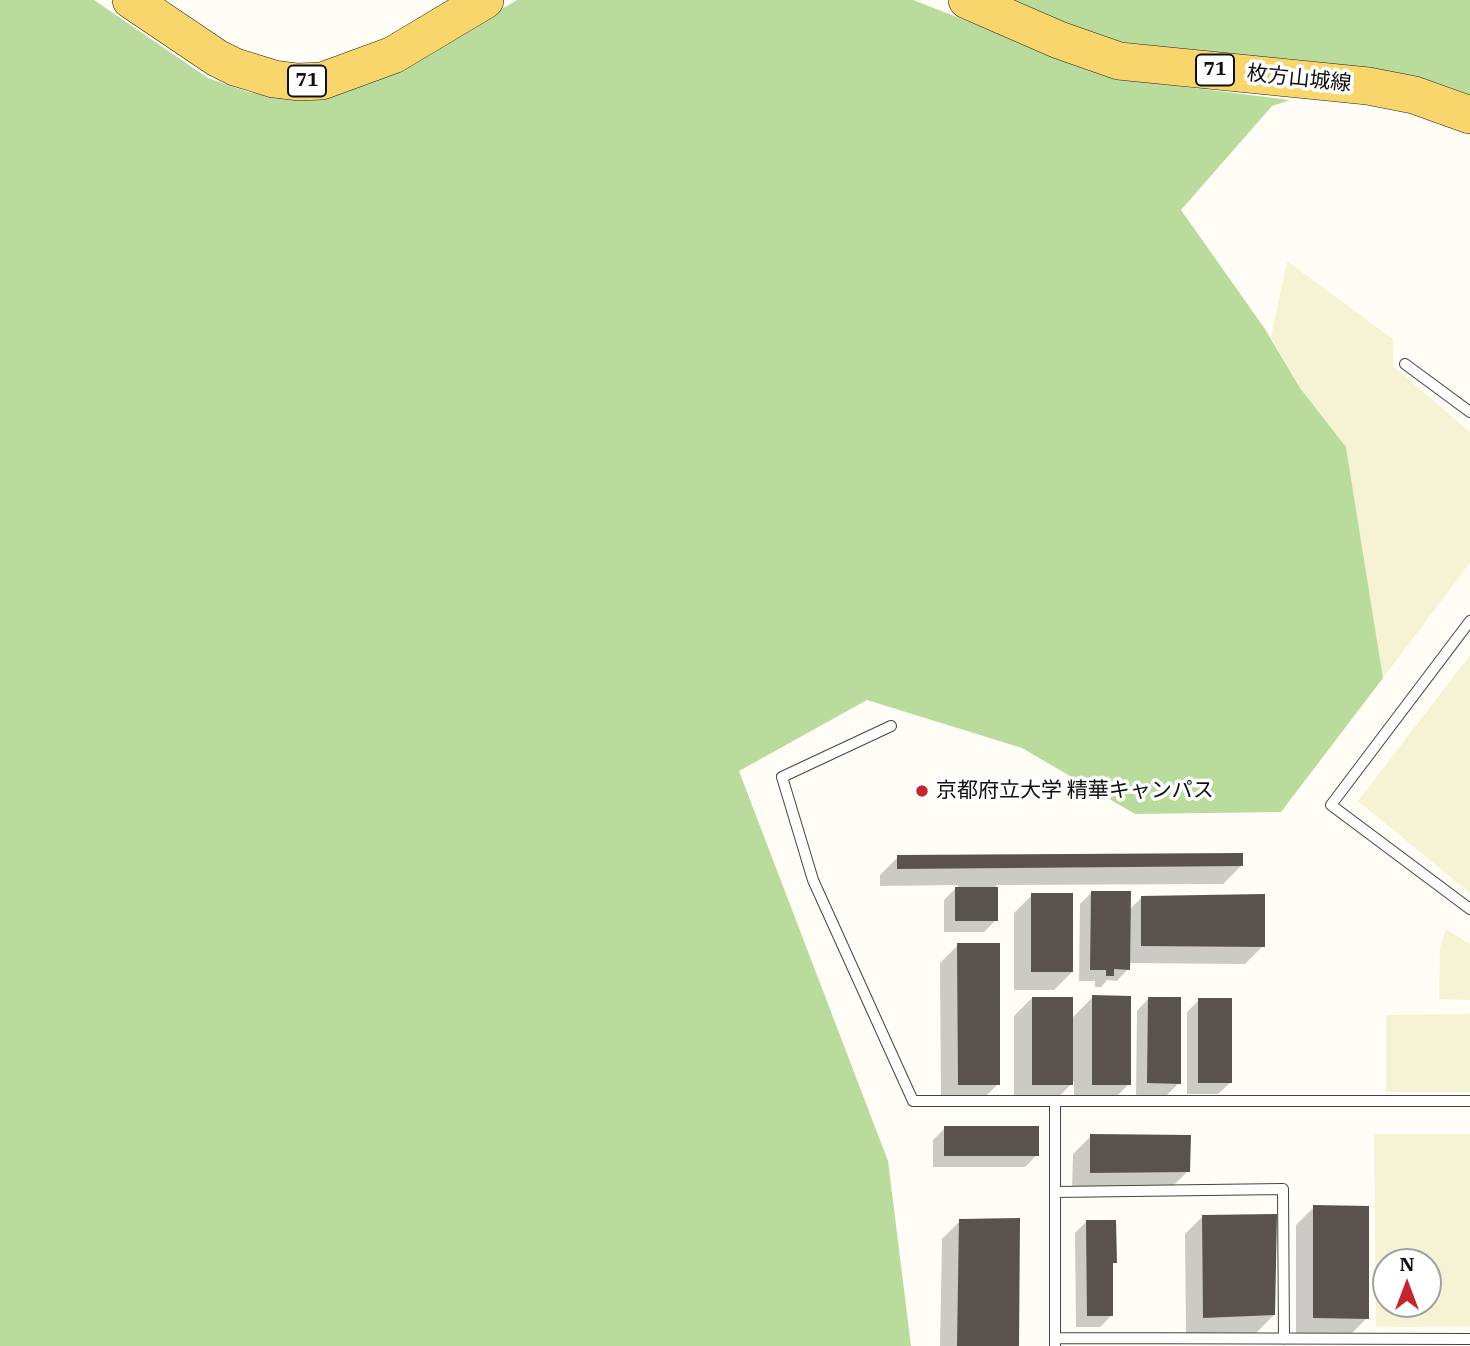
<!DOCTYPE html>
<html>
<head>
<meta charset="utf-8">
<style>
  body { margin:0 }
  #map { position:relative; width:1470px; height:1346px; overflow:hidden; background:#fffdf5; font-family:"IBM Plex Serif",serif }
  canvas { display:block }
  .north { position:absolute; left:1372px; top:1248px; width:70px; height:70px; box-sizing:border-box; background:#fff; border:2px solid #a0a0a0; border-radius:50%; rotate:0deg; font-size:19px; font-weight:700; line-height:28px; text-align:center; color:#111 }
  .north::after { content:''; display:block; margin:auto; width:24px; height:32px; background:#c4262e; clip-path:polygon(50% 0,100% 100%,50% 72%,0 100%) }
</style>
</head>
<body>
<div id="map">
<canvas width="1470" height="1346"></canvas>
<div class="north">N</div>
</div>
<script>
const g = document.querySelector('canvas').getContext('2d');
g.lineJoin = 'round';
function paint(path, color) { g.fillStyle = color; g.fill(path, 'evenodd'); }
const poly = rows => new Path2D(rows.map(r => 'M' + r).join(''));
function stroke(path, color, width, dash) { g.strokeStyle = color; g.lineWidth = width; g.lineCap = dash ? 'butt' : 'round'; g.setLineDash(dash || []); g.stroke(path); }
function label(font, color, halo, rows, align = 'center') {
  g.font = font + ' "IBM Plex Serif","Noto Sans JP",serif'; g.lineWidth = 7; g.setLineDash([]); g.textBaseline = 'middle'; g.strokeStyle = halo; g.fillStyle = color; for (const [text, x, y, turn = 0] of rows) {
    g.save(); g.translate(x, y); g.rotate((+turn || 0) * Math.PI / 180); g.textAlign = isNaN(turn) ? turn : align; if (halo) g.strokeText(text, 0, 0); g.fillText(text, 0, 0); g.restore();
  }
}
const farmland = poly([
  [1287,261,1393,339,1393,366,1470,432,1470,563,1383,678,1346,447,1300,388,1271,337],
  [1470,655,1470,893,1358,801],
  [1446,929,1470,944,1470,1000,1439,999,1440,947],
  [1470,1014,1470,1092,1386,1092,1386,1015],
  [1374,1134,1470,1134,1470,1327,1376,1327],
  [1386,1262,1428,1262,1428,1304,1386,1304]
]);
const forest = poly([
  [0,0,94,0,208,78,248,92,269,96,396,71,517,0,913,0,1114,78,1290,100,1272,106,1181,210,1265,329,1300,388,1346,447,1383,678,1281,812,1135,814,1022,748,867,700,739,771,888,1161,911,1346,0,1346],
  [1008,0,1470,0,1470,99,1122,45,1065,25]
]);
const shadow = poly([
  [898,857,1241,866,1223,884,996,885,996,920,984,932,944,932,944,900,959,885,880,886,880,875],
  [1092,892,1129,910,1142,897,1263,946,1245,964,1129,963,1128,969,1117,981,1107,980,1101,987,1095,987,1095,981,1079,981,1080,904],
  [1032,895,1072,972,1054,990,1014,990,1014,913],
  [958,945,998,1084,980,1102,941,1102,940,963],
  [1093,997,1129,1084,1111,1102,1074,1102,1074,1081,1054,1102,1014,1102,1014,1016,1032,998,1072,1018],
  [1148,999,1179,1083,1167,1095,1136,1095,1137,1011],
  [1199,1000,1230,1083,1218,1094,1187,1094,1187,1012],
  [945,1128,1037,1155,1025,1167,933,1167,933,1140],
  [1091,1136,1188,1171,1170,1189,1072,1190,1073,1154],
  [1314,1207,1367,1318,1349,1336,1296,1335,1296,1225],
  [1203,1216,1274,1315,1256,1333,1186,1335,1185,1234],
  [960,1221,1017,1346,940,1346,942,1239],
  [1087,1221,1115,1262,1111,1266,1112,1315,1100,1327,1076,1327,1075,1233]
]);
const building = poly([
  [1243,853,1243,866,897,869,897,855],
  [955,887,998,887,998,921,955,921],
  [1091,891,1131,891,1130,970,1114,969,1114,976,1106,976,1106,970,1090,970],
  [1031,893,1073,893,1073,972,1031,972],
  [1265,894,1265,947,1141,946,1141,896],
  [957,943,1000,943,1000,1085,958,1085],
  [1092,995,1131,996,1131,1085,1092,1085],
  [1032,997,1073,997,1073,1085,1032,1085],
  [1148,997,1181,997,1181,1084,1147,1083],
  [1198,998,1232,998,1232,1083,1198,1083],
  [944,1126,1039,1126,1039,1156,944,1156],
  [1090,1134,1191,1135,1190,1172,1090,1173],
  [1313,1205,1369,1206,1369,1319,1313,1318],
  [1277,1214,1275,1315,1203,1318,1202,1215],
  [1020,1218,1019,1346,957,1346,959,1219],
  [1086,1220,1116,1220,1117,1263,1113,1263,1113,1316,1087,1316]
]);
const lane = poly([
  [1405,364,1470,412],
  [1470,621,1331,805,1470,909],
  [891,726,782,777,813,880,913,1101,1470,1101],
  [1055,1101,1055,1346],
  [1055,1192,1283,1189,1284,1339],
  [1055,1338,1470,1339]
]);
const primary = poly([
  [131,0,217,58,235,67,274,79,298,82,322,81,393,55,485,0],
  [967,0,1059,40,1119,61,1368,86,1414,95,1470,115]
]);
const markers = [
  [922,791,7,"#c4262e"]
];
const shields = [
  [1215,70,38],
  [307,81,38]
];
const shieldNames = [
  ["71",1215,70],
  ["71",307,81]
];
const streetNames = [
  ["枚方山城線",1299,79,6]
];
const poiNames = [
  ["京都府立大学 精華キャンパス",936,791]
];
paint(farmland, '#f6f3d4');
paint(forest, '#b9dc9c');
paint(shadow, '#0003');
paint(building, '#5a524d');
stroke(lane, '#444', 12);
stroke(primary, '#222', 38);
stroke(lane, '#fff', 10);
stroke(primary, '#f9d66b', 37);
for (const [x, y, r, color] of markers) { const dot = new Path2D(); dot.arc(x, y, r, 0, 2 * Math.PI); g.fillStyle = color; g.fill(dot); stroke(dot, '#fff', 2.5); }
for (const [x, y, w] of shields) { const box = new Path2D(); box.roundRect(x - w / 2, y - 15.5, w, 31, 5); g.fillStyle = '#fff'; g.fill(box); stroke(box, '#111', 2); }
label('bold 19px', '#111', null, shieldNames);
label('21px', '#111', '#fff', streetNames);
label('21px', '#111', '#fff', poiNames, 'left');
</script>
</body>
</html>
